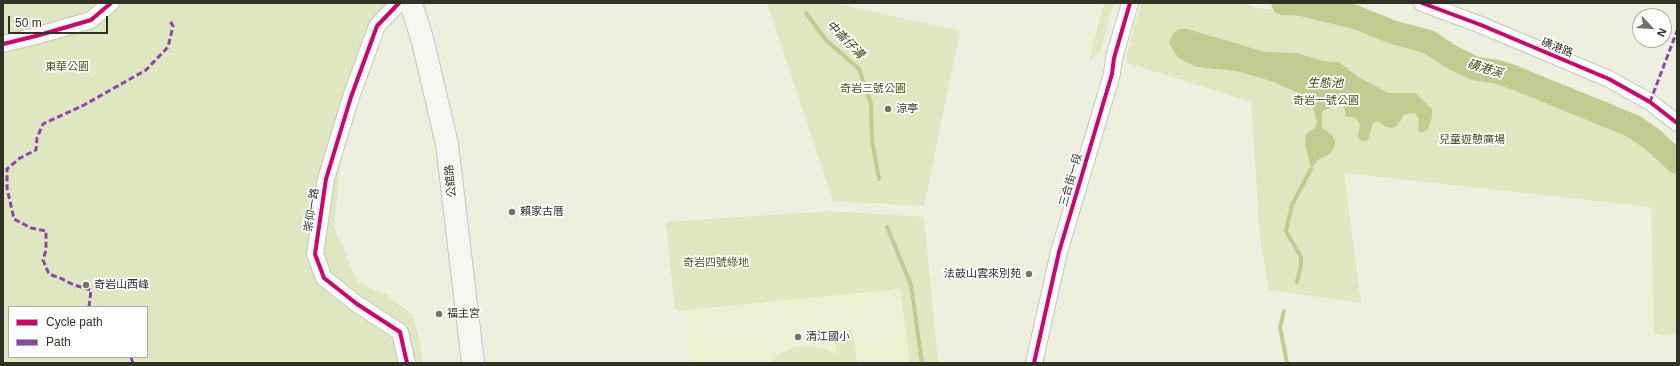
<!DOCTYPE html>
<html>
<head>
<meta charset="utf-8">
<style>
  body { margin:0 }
  #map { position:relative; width:1680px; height:366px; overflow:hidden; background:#edf0df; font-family:Helvetica,sans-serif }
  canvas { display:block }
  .frame { position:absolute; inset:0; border:4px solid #2e3124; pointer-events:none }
  .legend { position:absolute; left:8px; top:306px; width:140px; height:52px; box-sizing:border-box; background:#fff; border:1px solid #abada7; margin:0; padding:5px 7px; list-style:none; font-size:12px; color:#2e3124 }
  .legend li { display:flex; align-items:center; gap:8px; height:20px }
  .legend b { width:20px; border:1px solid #abada7 }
  .north { position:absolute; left:1632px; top:8px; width:40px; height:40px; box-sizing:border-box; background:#fff; border:1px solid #abada7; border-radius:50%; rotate:115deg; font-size:11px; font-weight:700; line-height:16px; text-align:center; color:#2e3124 }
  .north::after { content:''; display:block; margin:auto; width:14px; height:18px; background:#717465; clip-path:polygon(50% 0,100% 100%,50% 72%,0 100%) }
  .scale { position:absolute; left:8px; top:16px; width:100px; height:18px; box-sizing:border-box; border:2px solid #2e3124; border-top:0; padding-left:5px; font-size:12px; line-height:14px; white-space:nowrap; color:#2e3124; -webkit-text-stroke:3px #fff; paint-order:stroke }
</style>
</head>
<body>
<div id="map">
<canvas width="1680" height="366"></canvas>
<div class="frame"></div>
<ul class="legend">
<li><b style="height:5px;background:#d6006c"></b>Cycle path</li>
<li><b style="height:5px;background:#8e44ad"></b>Path</li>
</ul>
<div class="north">N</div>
<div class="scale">50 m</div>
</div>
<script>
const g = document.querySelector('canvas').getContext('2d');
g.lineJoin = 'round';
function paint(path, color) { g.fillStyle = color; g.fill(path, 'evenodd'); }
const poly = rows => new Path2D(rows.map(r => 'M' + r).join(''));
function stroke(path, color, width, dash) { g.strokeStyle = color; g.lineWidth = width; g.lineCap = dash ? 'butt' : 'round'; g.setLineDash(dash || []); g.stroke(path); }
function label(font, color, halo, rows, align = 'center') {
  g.font = font + ' Helvetica,"Noto Sans TC",sans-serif'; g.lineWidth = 3.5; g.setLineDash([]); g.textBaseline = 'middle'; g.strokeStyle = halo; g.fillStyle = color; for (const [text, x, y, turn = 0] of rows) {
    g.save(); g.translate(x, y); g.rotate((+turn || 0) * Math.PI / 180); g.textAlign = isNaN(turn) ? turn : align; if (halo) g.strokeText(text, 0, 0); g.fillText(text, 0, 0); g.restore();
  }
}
const built = poly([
  [900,289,910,363,693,363,686,310]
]);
const green = poly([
  [3,3,401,3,381,25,342,149,334,227,358,282,385,294,413,315,420,343,423,363,3,363],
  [9,307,147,307,147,357,9,357],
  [767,3,834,3,960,31,924,206,833,201],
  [1104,3,1114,3,1100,52,1096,56,1089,60],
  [1141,3,1241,3,1257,8,1301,13,1327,20,1393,45,1426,52,1447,62,1458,71,1470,75,1502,81,1626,129,1643,140,1671,165,1677,173,1677,335,1654,334,1651,207,1344,173,1361,303,1269,290,1260,238,1251,102,1127,63,1127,55],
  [830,211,924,217,938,363,910,363,900,289,675,311,666,222],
  [852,329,857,363,771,363,777,356,795,347,808,346,822,348,837,354,834,331]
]);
const water = poly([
  [1178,29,1187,29,1265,52,1296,53,1323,61,1339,62,1360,78,1388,93,1415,93,1432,109,1432,117,1428,129,1422,133,1418,130,1419,119,1416,114,1410,113,1404,115,1397,126,1392,128,1386,127,1378,121,1373,123,1368,140,1363,141,1358,138,1360,125,1357,120,1354,117,1346,117,1344,106,1339,103,1322,112,1322,128,1332,135,1335,140,1335,146,1331,153,1318,160,1311,169,1305,143,1306,134,1316,127,1317,121,1312,104,1305,96,1271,81,1237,71,1197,67,1180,59,1175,53,1169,43,1173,34]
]);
const stream = poly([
  [806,13,826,40,859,69,871,104,872,140,879,179],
  [887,227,911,285,922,363],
  [1297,282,1301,265,1301,257,1286,231,1292,205,1311,169],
  [1284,311,1280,327,1287,363]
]);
const river = poly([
  [1283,3,1302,4,1355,17,1392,32,1429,42,1450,56,1474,68,1498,72,1513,77,1633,126,1652,139,1677,162]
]);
const street = poly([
  [399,3,377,26,351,97,326,179,315,254,324,278,357,304,400,332,407,363],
  [1422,3,1481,25,1609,79,1650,102,1677,123],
  [3,44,36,36,91,20,111,3],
  [1034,363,1059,252,1112,74,1114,58,1130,3]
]);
const secondary = poly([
  [411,3,423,42,447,144,473,363]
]);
const quiet = poly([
  [1650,102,1677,31],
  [89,307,91,290,74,285,60,278,49,274,43,260,46,250,46,231,31,228,14,219,7,188,7,169,20,158,36,150,37,138,43,124,84,105,146,70,168,47,173,26,170,21],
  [131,357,133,363]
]);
const cycleway = poly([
  [399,3,377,26,351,97,326,179,315,254,324,278,357,304,400,332,407,363],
  [1422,3,1481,25,1609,79,1650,102,1677,123],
  [3,44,36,36,91,20,111,3],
  [1034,363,1059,252,1112,74,1114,58,1130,3]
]);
const markers = [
  [888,109,4,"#717465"],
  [512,212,4,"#717465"],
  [1029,274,4,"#717465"],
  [86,285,4,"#717465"],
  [439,314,4,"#717465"],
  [798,337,4,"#717465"]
];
const streetNames = [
  ["磺港路",1557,48,22],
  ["三合街一段",1071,180,-74],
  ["公舘路",451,181,-96],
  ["崇仰一路",312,210,-81]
];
const parkNames = [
  ["東華公園",67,67],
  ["奇岩三號公園",873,89],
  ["奇岩一號公園",1326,101],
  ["兒童遊憩廣場",1472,140],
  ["奇岩四號綠地",716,263]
];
const poiNames = [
  ["涼亭",896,109],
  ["賴家古厝",520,212],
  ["法鼓山雲來別苑",1021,274,"right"],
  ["奇岩山西峰",94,285],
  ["福主宮",447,314],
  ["清江國小",806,337]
];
const waterNames = [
  ["中崙仔溝",845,40,45],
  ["磺港溪",1485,69,17],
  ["生態池",1325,84]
];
paint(built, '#ebf1d3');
paint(green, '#dfe7c0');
paint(water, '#c0cb90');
stroke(stream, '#c0cb90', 4);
stroke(river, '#c0cb90', 24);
stroke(street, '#c5c7ba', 18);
stroke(secondary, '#c5c7ba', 24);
stroke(street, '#fcfdfa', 16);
stroke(secondary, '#f5f6f0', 22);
stroke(quiet, '#8e44ad', 3, [6, 3]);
stroke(cycleway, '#d6006c', 4);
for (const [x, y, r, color] of markers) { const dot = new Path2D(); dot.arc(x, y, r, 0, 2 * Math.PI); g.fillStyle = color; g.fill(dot); stroke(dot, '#fff', 1.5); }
label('11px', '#2e3124', '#fff', streetNames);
label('11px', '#4c551d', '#fff', parkNames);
label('11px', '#2e3124', '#fff', poiNames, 'left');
label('italic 12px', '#3a4206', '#fff', waterNames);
</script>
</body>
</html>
